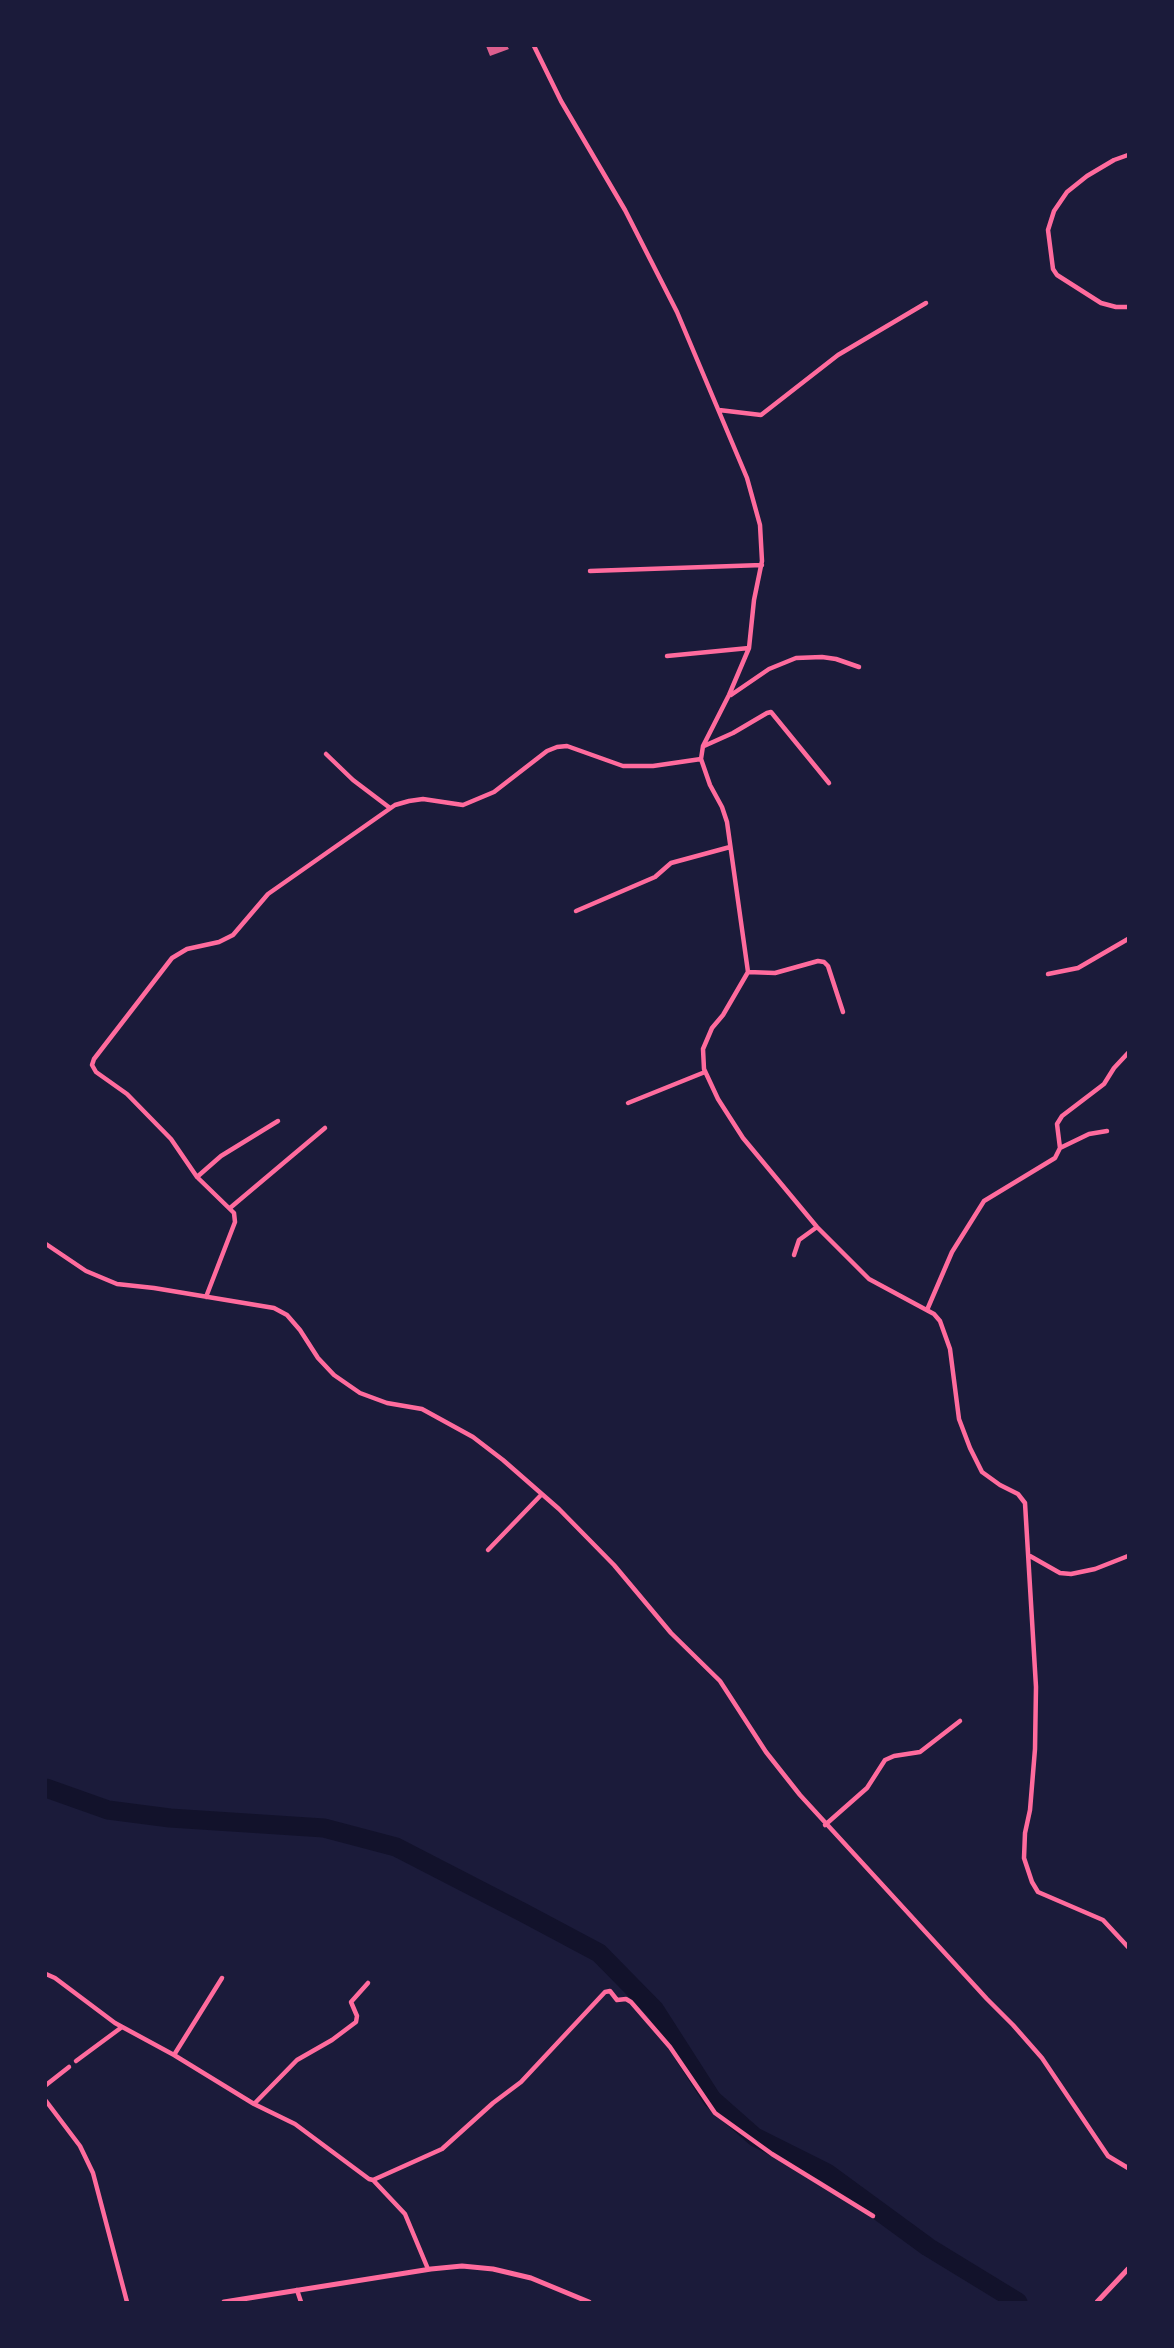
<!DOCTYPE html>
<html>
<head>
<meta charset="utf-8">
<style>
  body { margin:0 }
  #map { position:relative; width:1174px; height:2348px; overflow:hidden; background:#1b1b3a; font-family:Arial,sans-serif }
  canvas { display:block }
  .frame { position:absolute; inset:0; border:47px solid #1b1b3a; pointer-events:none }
</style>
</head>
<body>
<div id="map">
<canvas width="1174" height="2348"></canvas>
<div class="frame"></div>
</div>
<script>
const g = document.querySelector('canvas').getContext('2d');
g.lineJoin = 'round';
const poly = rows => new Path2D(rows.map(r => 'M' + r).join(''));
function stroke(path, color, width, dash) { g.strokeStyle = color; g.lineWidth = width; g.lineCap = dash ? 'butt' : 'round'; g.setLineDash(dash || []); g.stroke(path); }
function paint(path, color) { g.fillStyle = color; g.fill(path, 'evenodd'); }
const river = poly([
  [46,1788,108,1810,170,1818,324,1828,396,1847,524,1913,599,1953,655,2010,712,2099,755,2137,827,2173,928,2247,1018,2302]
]);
const building = poly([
  [486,46,507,46,509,49,490,56]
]);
const minor = poly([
  [534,46,561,101,625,210,677,312,747,478,760,525,762,561,754,600,749,648,729,695,703,746,701,759,710,785,722,807,727,822,748,972,723,1015,712,1028,703,1049,704,1069,718,1099,743,1138,817,1227,869,1279,934,1314,940,1321,950,1349,959,1419,970,1448,982,1472,1000,1485,1018,1494,1025,1503,1036,1687,1035,1749,1030,1810,1025,1833,1024,1858,1032,1882,1038,1892,1103,1920,1128,1947],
  [1128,155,1114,160,1087,176,1067,192,1054,211,1048,230,1053,269,1057,275,1101,303,1116,307,1128,307],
  [719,410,761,415,838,355,926,303],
  [590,571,762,565],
  [667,656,749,648],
  [731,695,769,669,796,658,822,657,836,659,859,667],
  [704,746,733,733,767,713,771,712,829,783],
  [326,754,353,780,390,808],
  [576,911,655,877,671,863,730,847],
  [748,972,775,973,818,961,824,962,828,966,843,1012],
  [1048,974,1078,968,1128,939],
  [628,1103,705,1072],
  [1060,1148,1089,1134,1107,1131],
  [197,1177,221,1156,278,1121],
  [230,1208,325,1128],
  [46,1244,86,1271,117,1284,154,1288,274,1308,287,1315,300,1330,318,1358,334,1375,360,1393,387,1403,422,1409,473,1437,503,1460,559,1509,614,1565,671,1633,720,1681,766,1752,800,1795,987,1999,1013,2025,1042,2058,1108,2156,1128,2168],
  [794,1255,799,1240,817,1227],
  [206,1297,235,1222,234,1213,197,1177,171,1139,127,1094,96,1072,92,1065,94,1059,172,958,187,949,219,942,233,935,268,894,395,805,409,801,423,799,463,805,494,792,547,751,557,747,567,746,623,766,653,766,701,759],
  [927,1310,952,1252,984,1201,1055,1158,1060,1148,1057,1124,1062,1116,1104,1084,1114,1068,1128,1053],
  [488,1550,542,1494],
  [1030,1556,1060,1573,1071,1574,1095,1569,1128,1556],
  [825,1825,867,1788,885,1760,894,1756,920,1752,960,1721],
  [46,1974,55,1978,115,2023,174,2055,254,2104,295,2124,369,2179,373,2180,405,2214,428,2269],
  [174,2055,222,1978],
  [76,2061,122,2027],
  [46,2085,69,2067],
  [46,2101,80,2146,93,2173,127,2302],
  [254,2104,297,2060,332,2040,356,2022,357,2016,351,2002,368,1983],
  [373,2180,442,2149,493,2103,521,2082,605,1992,610,1991,617,2000,626,1999,631,2002,670,2047,715,2113,772,2154,873,2216],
  [297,2290,301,2302]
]);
const tertiary = poly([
  [224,2302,431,2269,462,2266,493,2269,531,2278,589,2302],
  [1097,2302,1128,2269]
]);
stroke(river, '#12122b', 19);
paint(building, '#dd5f8e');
stroke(minor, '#ff6b9d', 4.5);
stroke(tertiary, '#ff6b9d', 5);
</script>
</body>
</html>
